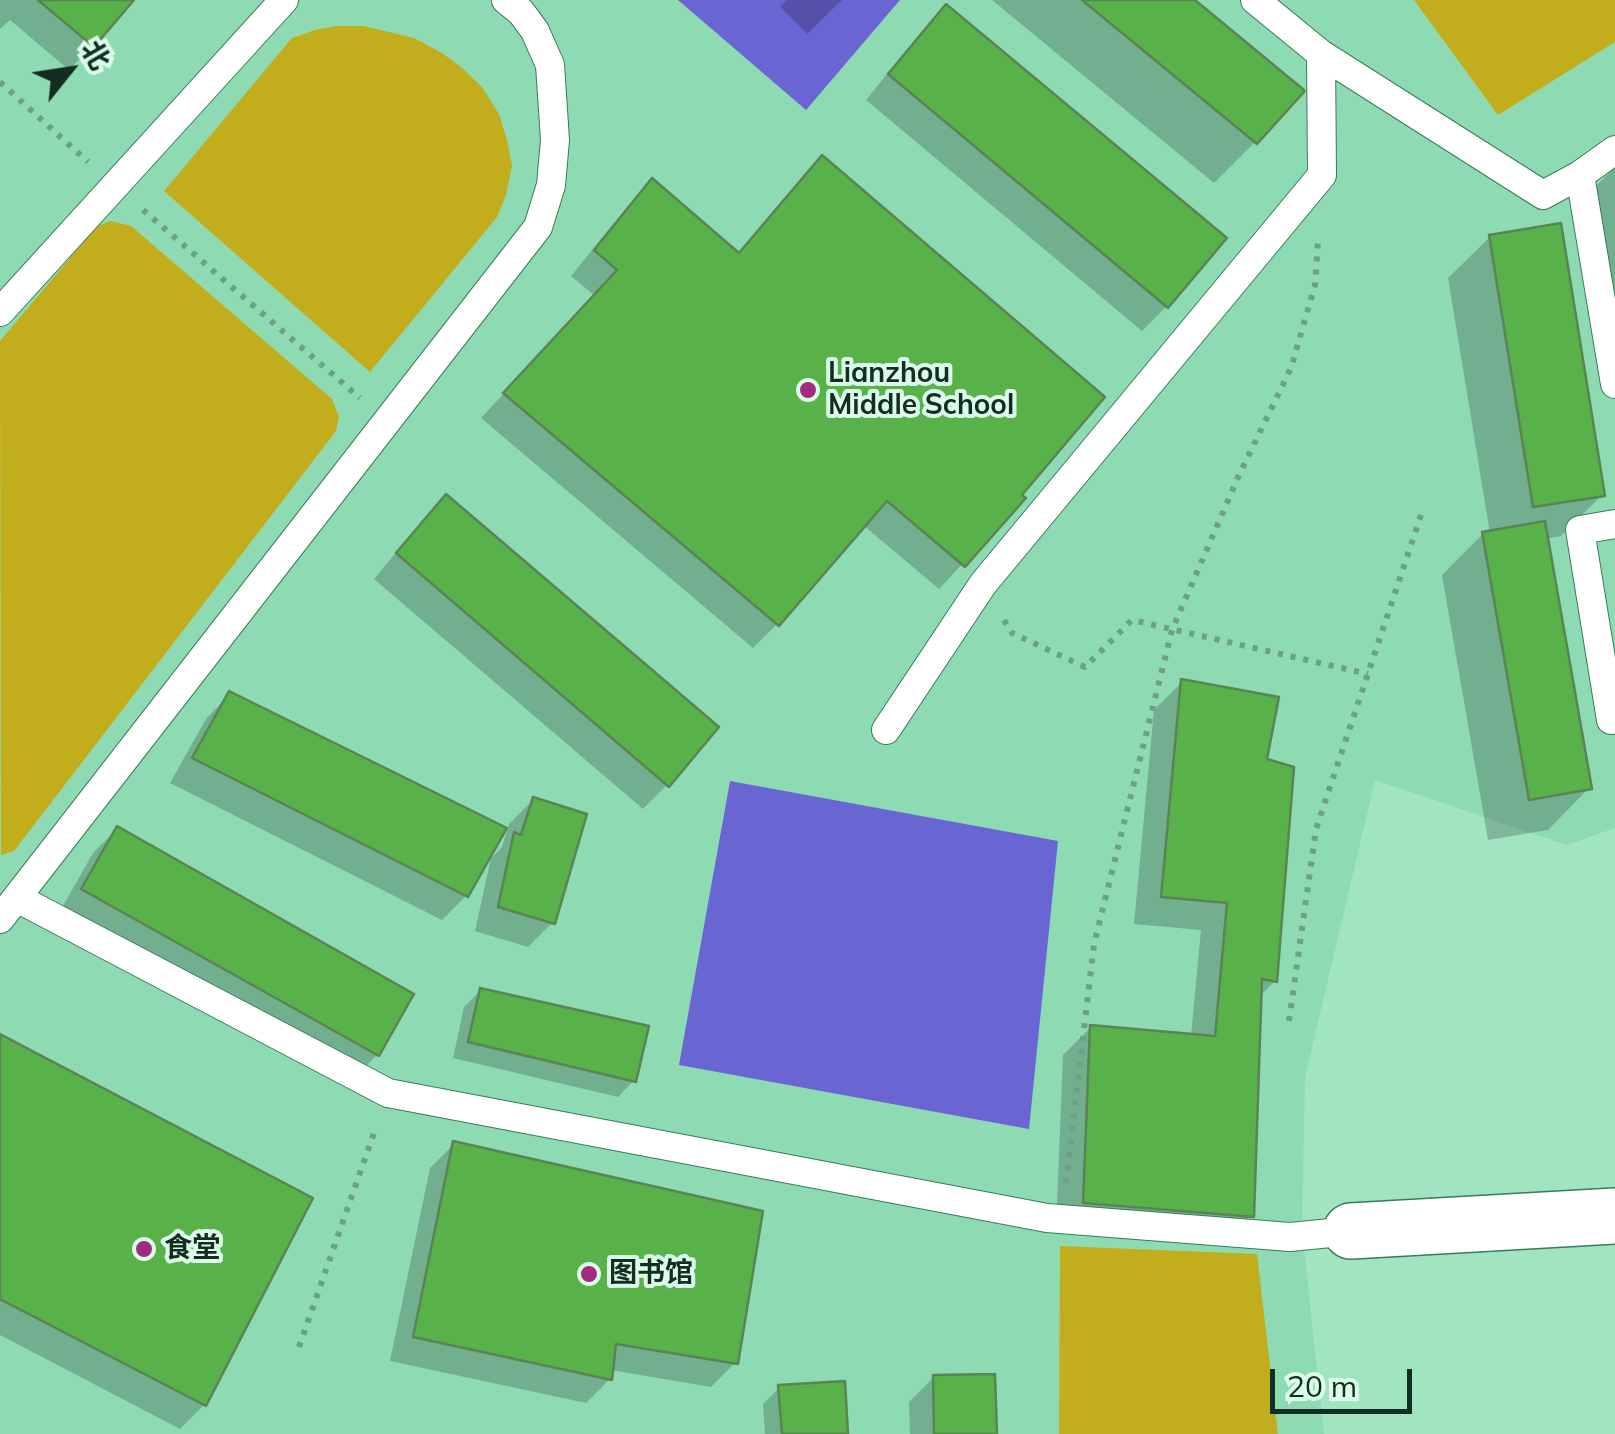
<!DOCTYPE html>
<html>
<head>
<meta charset="utf-8">
<style>
  body { margin:0 }
  #map { position:relative; width:1615px; height:1434px; overflow:hidden; background:#a0e4c0; font-family:Mulish,"Noto Sans SC",sans-serif }
  canvas { display:block }
  .north { position:absolute; left:20px; top:20px; width:100px; height:100px; -webkit-text-stroke:8px #dbfce9; paint-order:stroke; rotate:60deg; font-size:28px; font-weight:700; line-height:40px; text-align:center; color:#132e21 }
  .north::after { content:''; display:block; margin:auto; width:35px; height:45px; background:#132e21; clip-path:polygon(50% 0,100% 100%,50% 72%,0 100%) }
  .scale { position:absolute; left:1270px; top:1369px; width:142px; height:45px; box-sizing:border-box; border:5px solid #132e21; border-top:0; padding-left:12px; font-size:30px; line-height:35px; white-space:nowrap; color:#132e21; -webkit-text-stroke:8px #dbfce9; paint-order:stroke }
</style>
</head>
<body>
<div id="map">
<canvas width="1615" height="1434"></canvas>
<div class="north">北</div>
<div class="scale">20 m</div>
</div>
<script>
const g = document.querySelector('canvas').getContext('2d');
g.lineJoin = 'round';
function paint(path, color) { g.fillStyle = color; g.fill(path, 'evenodd'); }
const poly = rows => new Path2D(rows.map(r => 'M' + r).join(''));
function stroke(path, color, width, dash) { g.strokeStyle = color; g.lineWidth = width; g.lineCap = dash ? 'butt' : 'round'; g.setLineDash(dash || []); g.stroke(path); }
function label(font, color, halo, rows, align = 'center') {
  g.font = font + ' Mulish,"Noto Sans SC",sans-serif'; g.lineWidth = 8; g.setLineDash([]); g.textBaseline = 'middle'; g.strokeStyle = halo; g.fillStyle = color; for (const [text, x, y, turn = 0] of rows) {
    g.save(); g.translate(x, y); g.rotate((+turn || 0) * Math.PI / 180); g.textAlign = isNaN(turn) ? turn : align; if (halo) g.strokeText(text, 0, 0); g.fillText(text, 0, 0); g.restore();
  }
}
const built = poly([
  [0,0,1615,0,1615,828,1567,845,1375,780,1305,1077,1302,1230,1324,1434,0,1434]
]);
const green = poly([
  [1414,0,1615,0,1615,42,1498,115],
  [336,26,364,26,414,38,442,53,461,67,482,87,499,114,507,140,512,166,506,195,497,217,370,372,164,191,292,38,315,30],
  [111,221,131,226,332,399,339,417,336,431,14,851,1,855,0,341,97,226],
  [1060,1246,1257,1254,1278,1434,1059,1434]
]);
const water = poly([
  [678,0,900,0,806,110],
  [730,781,1058,841,1029,1129,679,1065]
]);
const shadow = poly([
  [0,0,130,0,92,46,69,70,10,20,0,29],
  [787,0,842,0,807,34,780,7],
  [992,0,1191,0,1255,142,1214,183],
  [946,7,1223,238,1166,307,1142,331,866,100,922,31],
  [823,158,1023,499,939,589,863,525,777,624,753,648,481,418,595,296,571,276,628,206,652,182,737,254,799,182],
  [1615,167,1615,306,1593,189],
  [1490,237,1602,495,1561,536,1545,539,1589,788,1548,830,1488,840,1442,575,1483,534,1490,533,1448,278],
  [446,497,667,785,643,809,374,579,422,521],
  [1182,682,1264,761,1275,981,1259,997,1251,1216,1223,1243,1056,1230,1063,1055,1091,1027,1191,1036,1201,930,1134,924,1154,710],
  [230,694,466,896,442,920,170,783,206,719],
  [533,800,552,923,528,947,475,931,491,858,502,847,509,824],
  [117,829,377,1055,353,1079,59,913,93,853],
  [480,991,634,1080,618,1097,453,1058,464,1007],
  [0,1052,310,1199,204,1405,180,1429,0,1335],
  [454,1144,735,1363,711,1387,611,1370,610,1379,586,1403,390,1361,430,1168],
  [934,1377,995,1434,910,1434,909,1402],
  [780,1387,846,1434,765,1434,763,1404]
]);
const building = poly([
  [38,0,134,0,94,47,38,0],
  [1082,0,1195,0,1304,90,1304,92,1257,144,1082,0],
  [946,4,1227,238,1168,308,888,74,946,4],
  [822,155,1105,397,1022,495,1026,498,965,567,887,501,779,626,503,393,617,270,594,250,652,178,739,253,822,155],
  [1561,223,1605,496,1533,507,1489,235,1561,223],
  [446,494,719,727,669,787,396,553,446,494],
  [1545,521,1592,789,1529,800,1482,532,1545,521],
  [1181,679,1279,697,1267,759,1294,767,1277,982,1262,979,1254,1217,1083,1203,1090,1025,1215,1036,1227,903,1161,897,1181,679],
  [229,691,507,828,468,897,192,758,229,691],
  [533,797,587,814,555,924,498,907,514,832,521,835,533,797],
  [117,826,414,994,379,1056,81,889,117,826],
  [480,988,649,1026,636,1082,468,1042,480,988],
  [0,1034,313,1198,206,1406,0,1299,0,1034],
  [453,1141,763,1211,738,1364,616,1344,612,1380,413,1337,453,1141],
  [995,1374,997,1434,934,1434,933,1375,995,1374],
  [845,1381,848,1434,782,1434,778,1385,845,1381]
]);
const path = poly([
  [0,82,88,162],
  [143,210,360,398],
  [1004,620,1012,633,1085,667,1132,620,1368,674],
  [1289,1021,1316,829,1423,509],
  [1066,1183,1094,944,1172,630,1239,475,1291,368,1315,285,1318,241],
  [299,1347,376,1127]
]);
const service = poly([
  [1255,0,1321,54,1543,195,1580,175,1615,150],
  [1580,175,1615,384],
  [0,312,284,0],
  [1611,720,1580,530,1615,524],
  [886,730,983,584,1322,175,1321,54],
  [17,898,388,1093,1047,1218,1290,1237,1351,1231],
  [0,919,538,227,551,185,555,140,550,65,535,31,521,12,506,0]
]);
const minor = poly([
  [1351,1231,1615,1216]
]);
const markers = [
  [808,390,10,"#a22a82"],
  [144,1249,10,"#a22a82"],
  [589,1274,10,"#a22a82"]
];
const poiNames = [
  ["Lianzhou",828,374],
  ["Middle School",828,406],
  ["食堂",164,1249],
  ["图书馆",609,1274]
];
paint(built, '#8edbb3');
paint(green, '#c2ae1c');
paint(water, '#6966d4');
paint(shadow, '#0003');
paint(building, '#59b14a');
stroke(building, '#5b8454', 2.5);
stroke(service, '#397b5c', 30);
stroke(minor, '#397b5c', 58);
stroke(path, '#6ca186', 6, [5, 8]);
stroke(service, '#fff', 28);
stroke(minor, '#fff', 55);
for (const [x, y, r, color] of markers) { const dot = new Path2D(); dot.arc(x, y, r, 0, 2 * Math.PI); g.fillStyle = color; g.fill(dot); stroke(dot, '#dbfce9', 4); }
label('bold 28px', '#132e21', '#dbfce9', poiNames, 'left');
</script>
</body>
</html>
